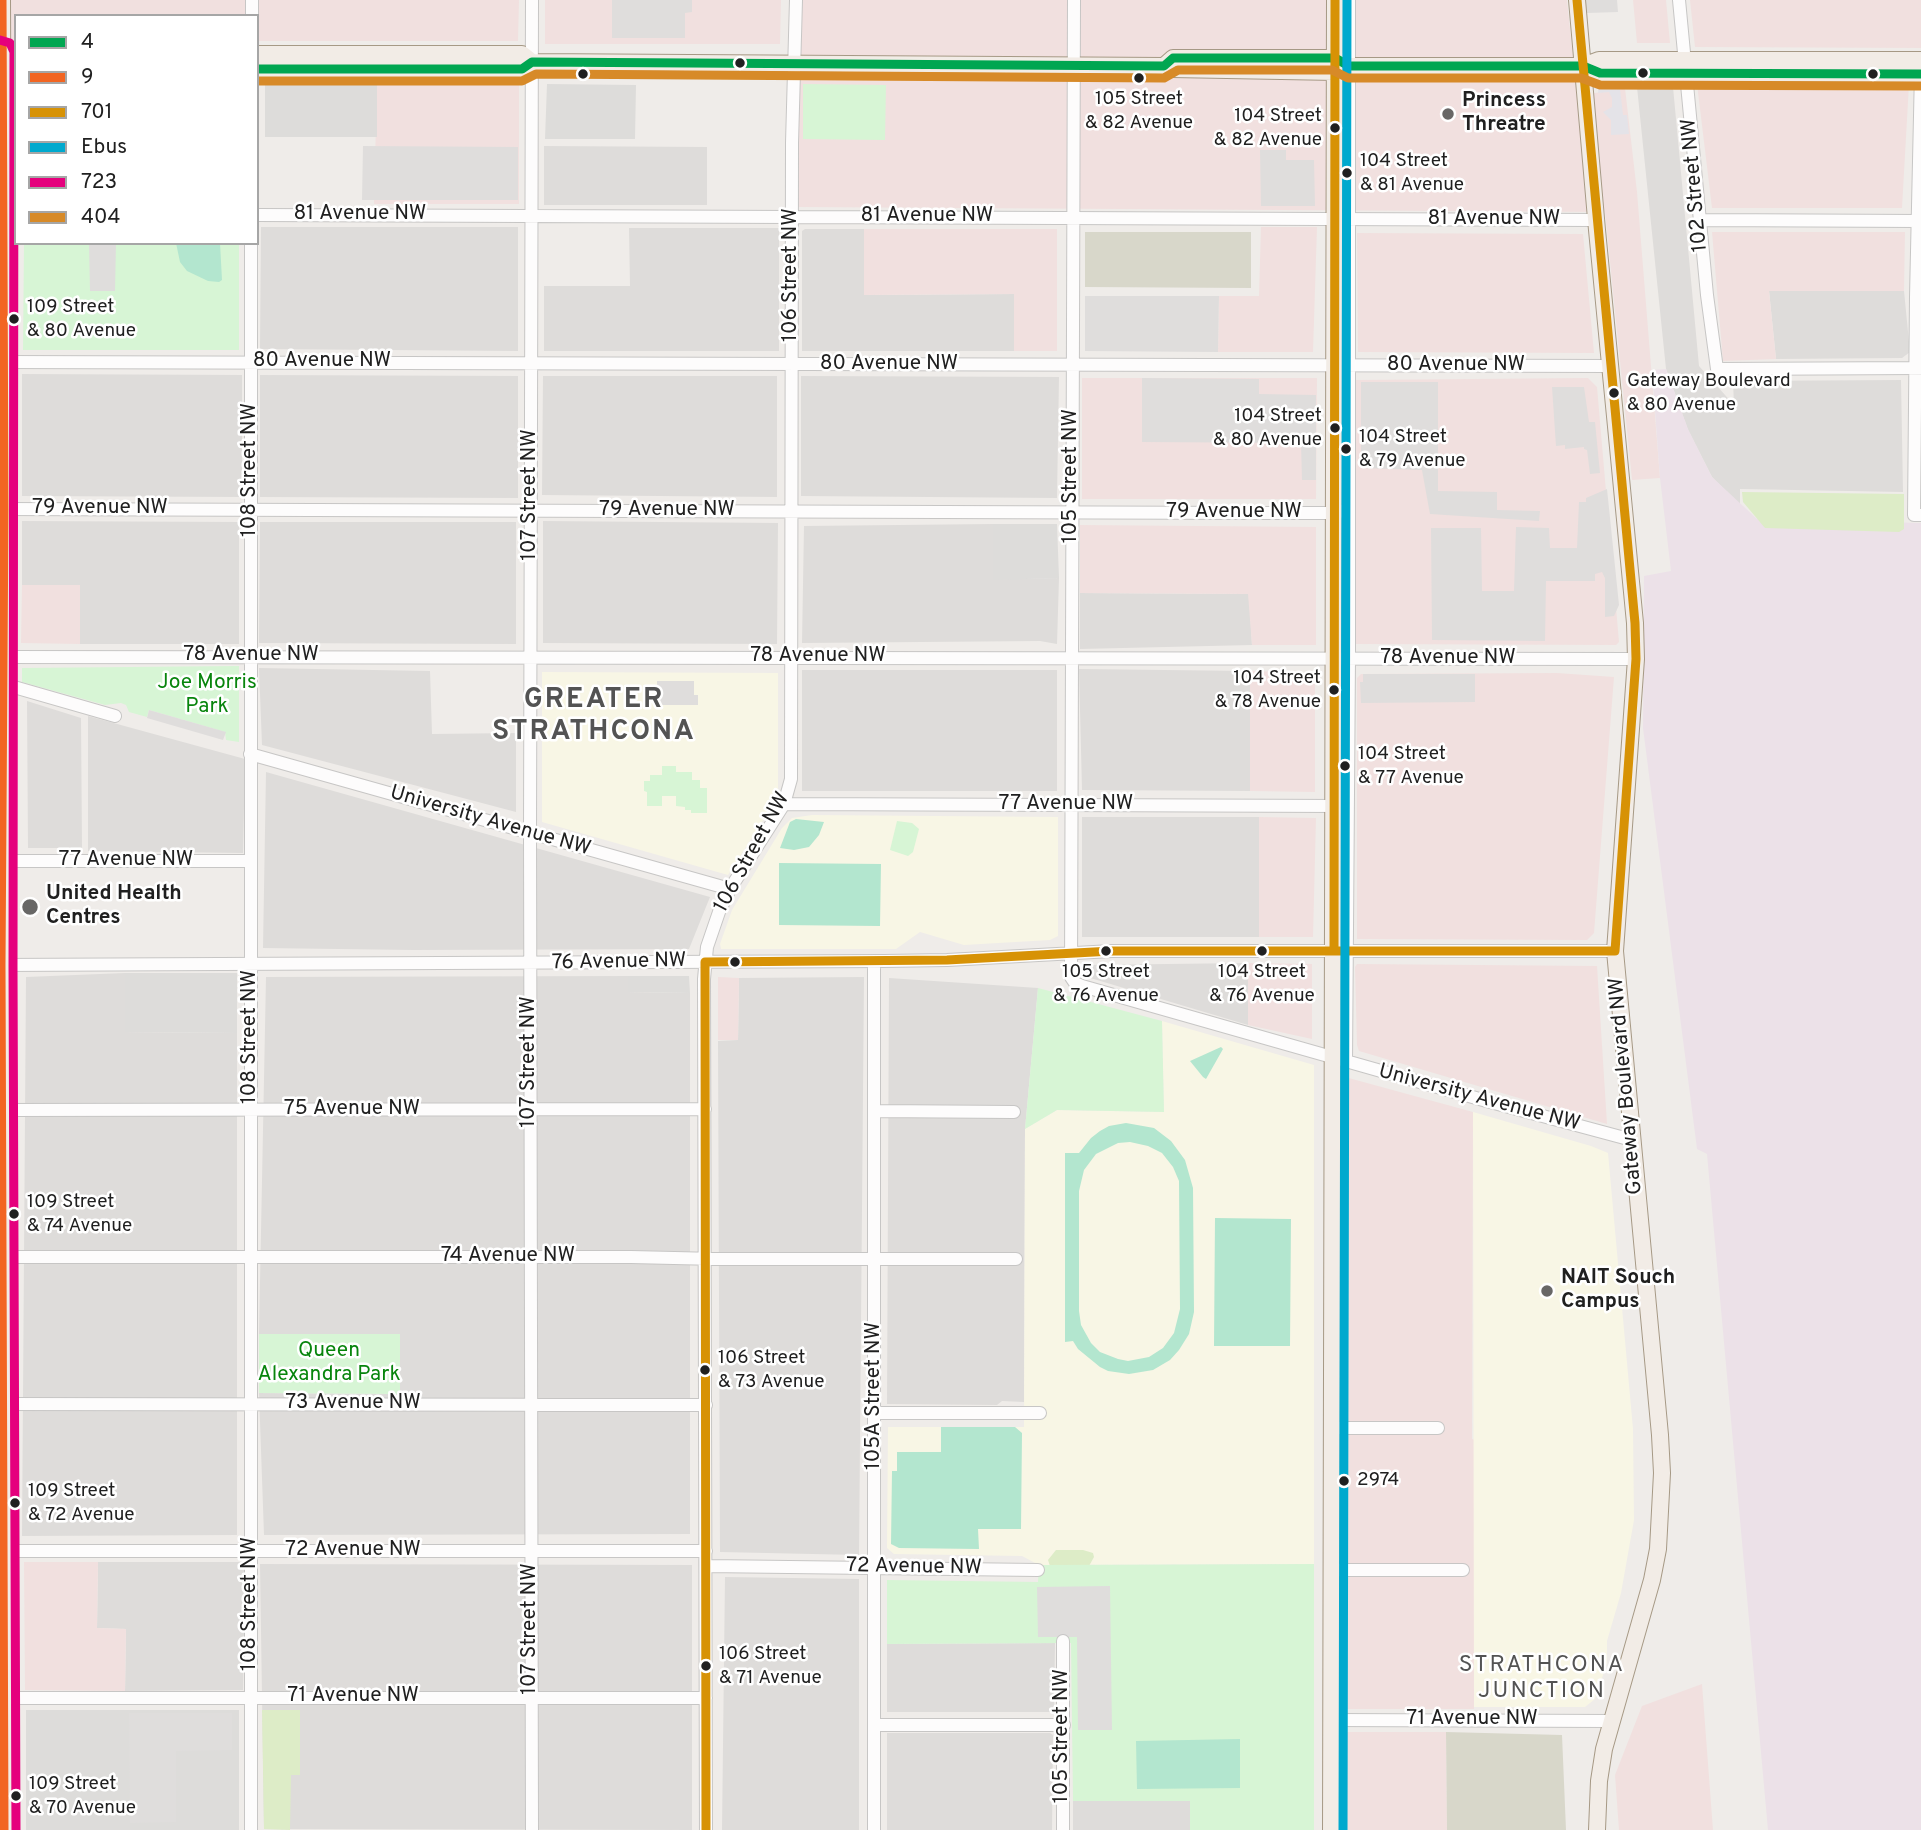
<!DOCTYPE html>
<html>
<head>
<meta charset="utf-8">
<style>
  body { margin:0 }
  #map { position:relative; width:1921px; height:1830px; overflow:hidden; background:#efece9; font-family:Overpass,sans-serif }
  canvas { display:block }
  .legend { position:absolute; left:14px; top:14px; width:245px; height:231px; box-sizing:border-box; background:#fff; border:2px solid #a6a6a6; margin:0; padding:9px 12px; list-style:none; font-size:21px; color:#202020 }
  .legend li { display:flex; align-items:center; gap:14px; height:35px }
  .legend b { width:35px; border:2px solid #a6a6a6 }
</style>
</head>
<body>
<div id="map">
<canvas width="1921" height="1830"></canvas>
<ul class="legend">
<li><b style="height:9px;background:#00a651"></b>4</li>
<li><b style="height:9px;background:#f26522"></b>9</li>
<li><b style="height:9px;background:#d79205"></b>701</li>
<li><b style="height:9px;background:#00a9ce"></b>Ebus</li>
<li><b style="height:9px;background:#e5007d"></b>723</li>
<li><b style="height:9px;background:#d78a28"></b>404</li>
</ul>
</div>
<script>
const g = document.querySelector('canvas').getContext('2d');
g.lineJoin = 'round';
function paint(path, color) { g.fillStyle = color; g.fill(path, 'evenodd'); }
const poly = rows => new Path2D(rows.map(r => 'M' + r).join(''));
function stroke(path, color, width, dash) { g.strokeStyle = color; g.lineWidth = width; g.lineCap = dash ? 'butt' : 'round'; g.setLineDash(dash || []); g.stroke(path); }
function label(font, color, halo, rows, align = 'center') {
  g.font = font + ' Overpass,sans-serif'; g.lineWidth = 5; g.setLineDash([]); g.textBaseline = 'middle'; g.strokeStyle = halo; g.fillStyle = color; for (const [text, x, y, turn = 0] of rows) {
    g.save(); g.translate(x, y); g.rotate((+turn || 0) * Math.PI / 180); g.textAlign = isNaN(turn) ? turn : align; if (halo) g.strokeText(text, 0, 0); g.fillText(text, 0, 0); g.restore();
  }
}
const residential = poly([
  [1637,87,1673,87,1699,366,1734,405,1733,381,1901,380,1903,492,1740,489,1740,504,1764,532,1712,477,1688,430,1666,369],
  [544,146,707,147,707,205,544,205],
  [261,227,518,227,518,351,260,349],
  [629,228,779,228,779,351,544,351,544,286,630,286],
  [805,229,864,229,865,295,1014,294,1014,351,802,351,802,231],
  [1769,291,1904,291,1910,352,1902,358,1776,359],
  [22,374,242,375,242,497,22,496],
  [260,375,518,376,518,498,260,497],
  [543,376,777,376,777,497,542,495],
  [801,376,1059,377,1057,498,801,496],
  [22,521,239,522,239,644,80,644,80,585,22,585],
  [543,521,778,523,777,644,543,643],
  [260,522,516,522,516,644,259,643],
  [993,524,994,579,1059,578,1057,644,1040,641,802,643,804,526],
  [1080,593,1249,594,1252,645,1080,649],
  [259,668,430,671,432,734,516,733,516,812,262,745],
  [1079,669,1250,671,1250,791,1082,790],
  [802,670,1057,670,1057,791,802,791],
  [27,701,81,718,82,848,28,848],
  [88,716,245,759,243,853,88,851],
  [266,772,710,897,689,949,413,950,263,948],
  [1082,817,1259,817,1259,937,1082,937],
  [1248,963,1248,1025,1087,977,1087,965],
  [125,973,125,1032,237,1033,237,1535,22,1536,26,977],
  [628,976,628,992,690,993,690,1534,264,1535,259,1393,399,1394,399,1334,259,1334,266,977],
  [864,977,859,1555,720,1552,718,1041,738,1040,739,978],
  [889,978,1038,988,1025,1129,1024,1402,1002,1401,997,1405,887,1404],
  [98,1562,245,1562,243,1690,125,1691,126,1629,97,1628],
  [260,1564,692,1565,692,1830,264,1829],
  [725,1577,859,1579,859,1830,722,1830],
  [1055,1643,1054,1712,887,1712,887,1644],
  [887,1733,1050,1733,1053,1735,1052,1830,887,1830],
  [1073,1801,1190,1801,1190,1830,1073,1830]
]);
const commercial = poly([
  [0,0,519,0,518,41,257,41,257,16,16,16,16,41,0,41],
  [545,0,781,0,780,44,545,44],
  [801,0,1567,0,1577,96,1625,88,1637,192,1660,478,1632,480,1605,212,798,207],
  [1633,0,1666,0,1670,43,1637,43],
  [1690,0,1921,0,1921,48,1695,47],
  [519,81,519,204,374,204,377,82],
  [1739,83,1909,84,1902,208,1712,208,1697,84],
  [1261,227,1317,227,1313,352,1218,352,1219,296,1259,296],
  [864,229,1057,229,1057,351,1014,351,1014,294,864,295],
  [1712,232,1905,232,1904,291,1769,291,1776,359,1723,361],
  [1357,233,1583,234,1594,353,1358,352],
  [1082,378,1317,378,1316,499,1082,499],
  [1588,378,1597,387,1619,642,1616,645,1355,644,1355,380],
  [1080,525,1316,527,1316,645,1252,645,1248,594,1080,593],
  [22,585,80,585,80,644,21,643],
  [1250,671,1315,673,1315,792,1250,791],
  [1557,673,1614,677,1594,933,1587,940,1357,939,1357,678,1361,674],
  [1259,817,1316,818,1313,937,1259,937],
  [1248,963,1312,964,1312,1039,1248,1025],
  [1357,964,1597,966,1607,1124,1359,1051,1357,1045,1355,967],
  [718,977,739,978,738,1040,718,1040],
  [1345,1077,1473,1112,1472,1439,1476,1440,1474,1709,1346,1709],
  [24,1562,98,1562,97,1628,126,1629,125,1691,25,1690],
  [1702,1684,1713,1830,1619,1830,1615,1775,1642,1706],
  [1344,1732,1446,1732,1447,1830,1343,1830]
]);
const industrial = poly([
  [1666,369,1688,429,1712,477,1757,519,1921,523,1921,1830,1768,1830,1707,1154,1697,1149,1643,728,1644,576,1671,571,1660,478,1652,370]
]);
const education = poly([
  [542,672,778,673,778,797,728,875,542,822],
  [812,815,1058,817,1058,936,1050,940,964,945,920,932,896,949,721,949,720,944,732,910,782,828,792,818],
  [1162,1021,1314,1065,1314,1564,1039,1565,1022,1556,894,1554,887,1548,888,1427,1024,1427,1025,1129,1057,1110,1164,1112],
  [1473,1112,1591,1146,1608,1153,1633,1429,1634,1520,1621,1593,1607,1641,1607,1663,1595,1699,1585,1707,1474,1707]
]);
const religious = poly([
  [377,82,377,137,265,137,265,83],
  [547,84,636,85,635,139,545,139],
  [993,524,1057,524,1059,578,993,580],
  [125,973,237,973,237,1033,125,1032],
  [628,976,689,976,690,993,628,992],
  [26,1710,239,1710,239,1830,26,1830]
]);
const construction = poly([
  [1085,232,1251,232,1251,288,1085,287],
  [1446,1732,1562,1735,1566,1830,1447,1830]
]);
const grass = poly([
  [1742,492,1904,494,1904,529,1899,532,1765,528,1743,502],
  [1056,1550,1083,1550,1093,1553,1094,1557,1089,1566,1050,1566,1048,1560],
  [262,1710,300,1710,300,1775,291,1775,290,1830,264,1829]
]);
const park = poly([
  [803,84,886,85,885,140,803,139],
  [24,243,239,243,239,350,23,350],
  [239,666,239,742,226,740,225,732,149,710,147,717,129,712,126,705,121,703,105,705,22,682,22,668],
  [662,766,676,766,676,772,692,772,692,780,700,780,700,788,707,788,707,813,691,813,691,810,685,810,685,807,676,806,676,796,662,796,662,806,647,806,647,792,644,791,644,781,650,781,650,775,662,775],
  [897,821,912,823,919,829,913,852,908,856,890,850],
  [1038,988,1162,1021,1164,1112,1057,1110,1025,1129],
  [259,1334,400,1334,400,1394,259,1393],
  [1314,1564,1314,1830,1190,1830,1190,1801,1073,1801,1071,1643,887,1644,887,1580,1038,1582,1039,1565]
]);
const pitch = poly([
  [176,243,220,243,222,280,219,282,208,281,187,271,180,262],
  [796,819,824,822,819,835,809,847,794,850,780,848,790,822],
  [779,863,881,864,880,926,779,925],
  [1221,1047,1223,1049,1206,1079,1203,1077,1190,1061],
  [1126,1123,1154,1128,1171,1141,1185,1160,1193,1188,1194,1312,1189,1334,1179,1350,1170,1360,1153,1370,1129,1374,1108,1371,1100,1367,1078,1349,1073,1341,1065,1342,1065,1153,1079,1153,1091,1138,1100,1131,1109,1126],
  [1130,1142,1148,1146,1162,1153,1173,1167,1179,1181,1180,1309,1174,1333,1163,1348,1149,1357,1128,1361,1118,1359,1100,1352,1091,1343,1081,1325,1079,1311,1079,1191,1084,1170,1096,1154,1118,1143],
  [1215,1218,1291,1219,1290,1346,1214,1346],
  [941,1427,1015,1427,1022,1433,1021,1529,978,1529,979,1549,899,1548,891,1544,892,1471,897,1471,897,1452,941,1452],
  [1240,1739,1240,1788,1137,1789,1136,1741]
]);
const parking = poly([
  [612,0,692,0,692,12,685,13,685,38,612,38],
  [1585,0,1617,0,1618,12,1587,13],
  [363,146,518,147,518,200,362,200],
  [1260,150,1286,150,1286,160,1314,160,1315,206,1261,206],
  [89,243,116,243,115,291,90,291],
  [1085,296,1219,296,1218,352,1085,351],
  [1142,378,1259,379,1259,394,1316,395,1316,480,1302,480,1301,443,1142,442],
  [1361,382,1438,382,1438,491,1497,492,1497,510,1540,511,1539,521,1430,514,1422,470,1361,468],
  [1552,387,1584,387,1589,422,1595,422,1600,473,1590,474,1587,450,1584,449,1584,447,1565,449,1565,445,1556,446],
  [1607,489,1619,605,1614,616,1605,617,1605,578,1602,572,1595,574,1595,581,1546,581,1545,641,1432,640,1431,528,1481,528,1482,591,1514,591,1516,527,1549,528,1550,548,1577,548,1579,502,1586,502,1586,498],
  [1363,674,1475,674,1475,702,1361,703,1360,682,1363,682],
  [657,681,694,681,694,695,698,695,698,705,657,705],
  [149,710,226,732,223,740,147,718],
  [1110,1586,1112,1730,1078,1730,1077,1637,1038,1637,1037,1587],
  [129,1713,232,1713,232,1750,176,1751,176,1822,130,1823]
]);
const plaza = poly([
  [1604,80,1624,82,1624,88,1620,89,1623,115,1627,115,1629,134,1611,135,1611,120,1603,112,1612,107,1612,98,1609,92,1598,93,1599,85]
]);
const minor = poly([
  [252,0,252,16],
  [1074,0,1071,977,1075,983,1082,986,1483,1100,1632,1140],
  [1679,0,1707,295,1717,369,1921,368],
  [1921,71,1916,297,1914,515,1921,515],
  [257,215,1596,220],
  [1699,220,1921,221],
  [251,243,251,1830],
  [0,362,1610,366],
  [0,509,1255,513,1333,513,1349,510],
  [0,657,1636,659],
  [0,683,115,716],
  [250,754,730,889],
  [784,804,1340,806],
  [1,861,250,861],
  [874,961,874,1830],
  [0,965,884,961,947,960,1112,951,1615,951],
  [1346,1062,1349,658,1349,0],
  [0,1110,705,1109],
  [874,1111,1014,1112],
  [0,1257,631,1257,717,1259,1016,1259],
  [0,1404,706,1405],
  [875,1413,1040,1413],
  [1332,1428,1438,1428],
  [0,1551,706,1551],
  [706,1566,1038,1570],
  [1332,1570,1463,1570],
  [0,1698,706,1698],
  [1332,1720,1611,1721],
  [874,1725,1064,1725],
  [532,1830,530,833,532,0],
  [706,1830,704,979,707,947,719,912,730,889,784,804,791,779,792,143,796,0],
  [1063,1830,1063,1641]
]);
const major = poly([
  [2,0,4,509,1,965,4,1830],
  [1577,0,1597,230,1635,623,1636,659,1615,951,1660,1435,1662,1473,1658,1549,1652,1580,1604,1749,1599,1781,1597,1830],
  [257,54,522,54,532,62,1164,66,1172,69,1336,72,1349,66,1583,66,1599,60,1921,60],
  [1164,66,1173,58,1335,58,1344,63],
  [1583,66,1600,73,1921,74],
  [257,69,522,69,532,62],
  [1331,1830,1335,0]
]);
const bus1 = poly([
  [257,69,522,69,532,62,1164,66,1173,58,1335,58,1349,66,1583,66,1600,73,1921,74]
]);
const bus2 = poly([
  [2,0,4,509,1,965,4,1830]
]);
const bus3 = poly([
  [1334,950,1335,0],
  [705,962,947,960,1112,951,1615,951,1636,659,1635,623,1577,0],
  [705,962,706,1830]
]);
const bus4 = poly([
  [1343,1830,1347,0]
]);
const bus5 = poly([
  [0,40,10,43,14,52,13,965,16,1830]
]);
const bus6 = poly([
  [257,81,522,81,536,74,1164,78,1178,70,1332,70,1348,78,1581,78,1600,85,1921,86]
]);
const markers = [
  [740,63,6,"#202020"],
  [1643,73,6,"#202020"],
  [583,74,6,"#202020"],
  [1873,74,6,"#202020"],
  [1139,78,6,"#202020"],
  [1448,114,7,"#686766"],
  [1335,128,6,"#202020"],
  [1347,173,6,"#202020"],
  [14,319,6,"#202020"],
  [1614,393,6,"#202020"],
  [1335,428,6,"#202020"],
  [1346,449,6,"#202020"],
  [1334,690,6,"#202020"],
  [1345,766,6,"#202020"],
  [30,907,9,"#686766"],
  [1106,951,6,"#202020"],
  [1262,951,6,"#202020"],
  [735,962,6,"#202020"],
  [14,1214,6,"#202020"],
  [1547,1291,7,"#686766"],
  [705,1370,6,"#202020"],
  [1344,1481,6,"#202020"],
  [15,1503,6,"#202020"],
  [706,1666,6,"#202020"],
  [16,1796,6,"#202020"]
];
const busNames = [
  ["105 Street",1139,100,"center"],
  ["& 82 Avenue",1139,124,"center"],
  ["104 Street",1322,117,"right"],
  ["& 82 Avenue",1322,141,"right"],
  ["104 Street",1360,162],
  ["& 81 Avenue",1360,186],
  ["109 Street",27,308],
  ["& 80 Avenue",27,332],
  ["Gateway Boulevard",1627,382],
  ["& 80 Avenue",1627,406],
  ["104 Street",1322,417,"right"],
  ["& 80 Avenue",1322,441,"right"],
  ["104 Street",1359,438],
  ["& 79 Avenue",1359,462],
  ["104 Street",1321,679,"right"],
  ["& 78 Avenue",1321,703,"right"],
  ["104 Street",1358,755],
  ["& 77 Avenue",1358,779],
  ["105 Street",1106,973,"center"],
  ["& 76 Avenue",1106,997,"center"],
  ["104 Street",1262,973,"center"],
  ["& 76 Avenue",1262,997,"center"],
  ["109 Street",27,1203],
  ["& 74 Avenue",27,1227],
  ["106 Street",718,1359],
  ["& 73 Avenue",718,1383],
  ["2974",1357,1481],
  ["109 Street",28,1492],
  ["& 72 Avenue",28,1516],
  ["106 Street",719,1655],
  ["& 71 Avenue",719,1679],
  ["109 Street",29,1785],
  ["& 70 Avenue",29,1809]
];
const poiNames = [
  ["Princess",1462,102],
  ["Threatre",1462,126],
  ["United Health",46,895],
  ["Centres",46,919],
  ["NAIT Souch",1561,1279],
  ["Campus",1561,1303]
];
const streetNames = [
  ["102 Street NW",1696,185,-95],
  ["81 Avenue NW",360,215],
  ["81 Avenue NW",927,217],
  ["81 Avenue NW",1494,220],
  ["106 Street NW",792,275,-90],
  ["80 Avenue NW",322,362],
  ["80 Avenue NW",889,365],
  ["80 Avenue NW",1456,366],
  ["108 Street NW",251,470,-90],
  ["105 Street NW",1072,476,-90],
  ["107 Street NW",531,495,-90],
  ["79 Avenue NW",100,509],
  ["79 Avenue NW",667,511],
  ["79 Avenue NW",1234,513],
  ["78 Avenue NW",251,656],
  ["78 Avenue NW",818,657],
  ["78 Avenue NW",1448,659],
  ["77 Avenue NW",1066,805],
  ["University Avenue NW",490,822,16],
  ["106 Street NW",753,853,-61],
  ["77 Avenue NW",126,861],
  ["76 Avenue NW",619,963,-1],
  ["108 Street NW",251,1037,-90],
  ["107 Street NW",530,1062,-90],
  ["Gateway Boulevard NW",1627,1086,-95],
  ["University Avenue NW",1479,1099,15],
  ["75 Avenue NW",352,1110],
  ["74 Avenue NW",508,1257],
  ["105A Street NW",875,1396,-90],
  ["73 Avenue NW",353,1404],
  ["72 Avenue NW",353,1551],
  ["72 Avenue NW",914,1568,1],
  ["108 Street NW",251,1604,-90],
  ["107 Street NW",531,1629,-90],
  ["71 Avenue NW",353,1697],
  ["71 Avenue NW",1472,1720],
  ["105 Street NW",1063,1736,-90]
];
const parkNames = [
  ["Joe Morris",207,684],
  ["Park",207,708],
  ["Queen",329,1352],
  ["Alexandra Park",329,1376]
];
const neighbourhoodNames = [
  ["STRATHCONA",1542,1666],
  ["JUNCTION",1542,1692]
];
const districtNames = [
  ["GREATER",594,701],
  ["STRATHCONA",594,733]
];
paint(residential, '#dedcda');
paint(commercial, '#f1e0df');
paint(industrial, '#ece1e8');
paint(education, '#f8f6e5');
paint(religious, '#dddcda');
paint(construction, '#d8d7ca');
paint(grass, '#ddecc7');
paint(park, '#d7f5d5');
paint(pitch, '#b3e6cf');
paint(parking, '#dfdddc');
paint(plaza, '#e4e3e8');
stroke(minor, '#c7c6c5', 14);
stroke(major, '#a69985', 18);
stroke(minor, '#fdfcfc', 12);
stroke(major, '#f2ece6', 16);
stroke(bus1, '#00a651', 9);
stroke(bus2, '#f26522', 9);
stroke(bus3, '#d79205', 9);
stroke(bus4, '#00a9ce', 9);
stroke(bus5, '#e5007d', 9);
stroke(bus6, '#d78a28', 9);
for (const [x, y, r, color] of markers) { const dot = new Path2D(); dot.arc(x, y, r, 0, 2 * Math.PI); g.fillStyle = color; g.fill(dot); stroke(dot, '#fff', 2.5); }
label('19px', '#202020', '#fff', busNames, 'left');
label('bold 21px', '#202020', '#fff', poiNames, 'left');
label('21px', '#202020', '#fff', streetNames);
label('21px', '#08850d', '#fff', parkNames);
g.letterSpacing = '2px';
label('23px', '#535353', '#fff', neighbourhoodNames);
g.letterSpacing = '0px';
g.letterSpacing = '2px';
label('bold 28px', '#535353', '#fff', districtNames);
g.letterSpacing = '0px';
</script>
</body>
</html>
